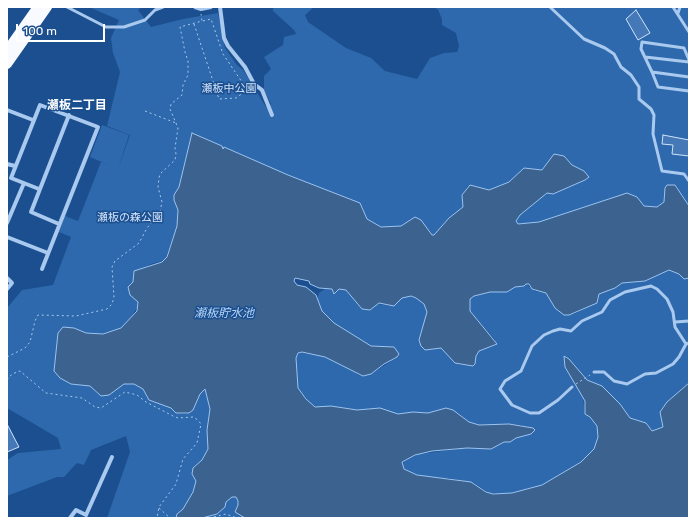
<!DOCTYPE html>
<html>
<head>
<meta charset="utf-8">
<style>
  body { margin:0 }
  #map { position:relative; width:696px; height:525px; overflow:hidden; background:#1b4f8f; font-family:Rubik,sans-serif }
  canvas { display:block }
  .frame { position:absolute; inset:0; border:8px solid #fff; pointer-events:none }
  .scale { position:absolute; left:16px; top:24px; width:89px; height:18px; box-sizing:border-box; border:2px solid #fff; border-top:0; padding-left:5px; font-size:12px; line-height:14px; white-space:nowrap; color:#fff; -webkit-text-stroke:3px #1b4f8f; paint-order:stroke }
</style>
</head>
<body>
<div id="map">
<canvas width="696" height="525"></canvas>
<div class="frame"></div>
<div class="scale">100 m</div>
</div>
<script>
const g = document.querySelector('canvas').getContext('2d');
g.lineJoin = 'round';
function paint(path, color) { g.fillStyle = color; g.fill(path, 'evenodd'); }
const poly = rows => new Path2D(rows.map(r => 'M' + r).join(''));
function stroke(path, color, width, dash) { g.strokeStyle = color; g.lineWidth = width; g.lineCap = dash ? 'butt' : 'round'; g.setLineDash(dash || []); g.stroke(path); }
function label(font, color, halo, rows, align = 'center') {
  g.font = font + ' Rubik,"Noto Sans JP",sans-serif'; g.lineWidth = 3; g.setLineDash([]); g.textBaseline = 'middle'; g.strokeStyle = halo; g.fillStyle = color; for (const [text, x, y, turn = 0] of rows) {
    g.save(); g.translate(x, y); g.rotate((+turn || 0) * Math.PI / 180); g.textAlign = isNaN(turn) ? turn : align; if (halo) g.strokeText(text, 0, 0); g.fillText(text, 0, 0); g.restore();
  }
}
const green = poly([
  [89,7,142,7,138,10,151,27,183,19,218,13,225,48,237,65,243,70,266,107,271,104,264,90,264,76,271,69,264,57,283,45,284,37,296,34,294,30,273,11,273,7,314,7,305,15,308,22,346,48,371,58,385,71,417,79,430,58,444,53,457,52,459,46,456,33,442,25,442,19,438,10,434,7,689,7,689,206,680,194,677,186,665,196,664,203,657,207,644,206,637,197,627,193,539,222,518,224,516,221,520,215,547,193,554,193,585,180,584,171,572,165,564,156,554,154,542,170,524,168,509,182,489,190,468,186,462,195,463,207,449,218,434,236,432,235,429,230,415,217,401,226,381,227,367,219,360,203,288,175,224,147,223,149,222,146,192,133,179,187,174,195,178,210,177,226,165,260,151,264,133,273,133,282,128,289,138,302,137,308,127,324,121,328,97,335,86,333,74,328,59,376,71,384,90,386,98,394,113,392,124,384,134,384,143,389,149,400,171,408,176,413,187,414,196,403,200,394,205,389,210,409,208,449,202,460,196,465,192,474,196,481,193,492,183,509,177,514,176,518,107,518,130,452,126,436,91,450,84,465,77,463,64,477,57,477,7,496,7,460,18,453,61,449,58,438,7,408,7,308,22,290,53,285,71,237,59,232,65,216,78,221,101,162,111,166,90,157,102,125,129,135,118,169,130,135,107,126,120,72,113,53,111,38,119,20],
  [669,270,679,274,684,279,689,278,689,383,667,402,660,412,664,426,652,431,646,423,630,418,620,404,602,386,587,380,564,356,565,367,583,397,585,414,590,417,597,426,598,437,594,449,588,457,542,485,512,493,489,493,474,483,448,478,425,478,410,472,402,467,404,461,419,454,467,448,491,449,504,442,510,442,516,438,531,434,521,425,504,424,479,425,469,422,458,413,446,408,428,413,398,414,380,408,357,410,331,406,319,408,311,404,298,388,296,358,300,352,325,357,351,369,359,375,371,374,399,356,394,347,371,346,334,323,322,311,317,299,319,293,326,288,332,289,334,294,339,289,346,290,362,309,369,310,376,304,394,306,402,298,411,296,416,298,424,304,428,312,425,324,425,350,441,348,458,364,473,366,475,365,476,356,479,351,487,347,495,346,495,340,470,311,470,299,474,296,490,292,507,292,515,287,524,286,526,284,535,291,546,293,555,308,564,315,574,314,598,302,599,294,603,291,615,288,622,283,645,281],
  [232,497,236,497,238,500,238,505,235,512,245,518,202,518,217,514,225,507,226,502]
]);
const water = poly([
  [192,133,222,146,223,149,224,147,288,175,360,203,367,219,381,227,401,226,415,217,421,220,432,235,434,235,449,218,463,207,462,195,470,185,489,190,509,182,524,168,542,170,554,154,564,156,572,165,584,171,589,177,585,180,553,194,547,193,520,215,516,221,518,224,539,222,627,193,637,197,644,206,657,207,664,202,665,188,667,185,675,185,689,206,689,278,684,279,679,274,669,270,645,281,622,283,615,288,599,294,597,303,569,315,564,315,555,308,546,293,532,289,529,284,526,284,524,286,515,287,507,292,490,292,474,296,470,299,470,311,497,344,479,351,476,356,475,364,473,366,455,363,441,348,425,350,421,346,419,340,427,312,424,304,416,298,411,296,402,298,394,306,379,303,370,310,362,309,346,290,339,289,334,294,332,289,319,288,310,284,309,281,295,278,294,281,297,285,306,287,316,295,322,311,334,323,371,346,394,347,399,354,397,357,384,364,371,374,363,376,325,357,302,352,298,353,296,358,298,388,306,399,315,407,331,406,357,410,380,408,398,414,413,412,428,413,446,408,453,410,469,422,479,425,509,424,533,428,535,430,531,434,516,438,510,442,504,442,491,449,467,448,432,451,415,455,402,462,404,469,417,475,471,482,486,492,493,494,512,493,542,485,581,462,594,449,598,437,597,426,590,417,585,414,585,401,565,367,564,356,569,359,587,380,602,386,620,404,630,418,646,423,652,431,663,427,660,412,667,402,689,383,689,518,245,518,235,512,238,505,238,501,236,497,232,497,226,502,225,507,217,514,202,518,176,518,177,514,183,509,193,492,196,481,192,474,193,468,202,460,208,449,207,430,210,409,205,389,200,394,193,410,189,413,176,413,171,408,149,400,143,389,134,384,124,384,109,395,101,396,90,386,71,384,60,378,54,371,58,333,63,327,74,328,86,333,103,334,121,328,137,311,138,302,130,295,128,287,133,282,134,271,162,262,167,257,177,226,178,210,174,200,174,195,179,187,192,133]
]);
const building = poly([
  [636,10,650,33,638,40,626,19,636,10],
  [663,135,689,140,689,156,672,154,673,145,662,144,663,135],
  [7,424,19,447,7,452,7,424]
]);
const path = poly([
  [203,21,211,19,223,54,248,91],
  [194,24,219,99,236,98,251,87],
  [145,111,176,123],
  [7,357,25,348,30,342,35,321,38,315,76,316,107,309,112,304,114,297,112,267,115,261,139,243,147,228,160,212,162,202,158,187,159,178,160,174,175,160,176,154,175,148,178,128,170,109,171,104,182,95,183,85,188,75,188,61,185,52,180,27,202,21,201,14],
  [7,380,12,374,20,371,46,393,82,398,95,407,101,408,125,392,137,395,146,402,173,416,178,418,193,417,198,420,201,424,197,443,183,459,176,484,159,507,157,518],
  [576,384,590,375],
  [159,508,170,518],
  [209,518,226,514,237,518]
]);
const service = poly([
  [67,7,106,27,124,27,145,20,155,10,163,7],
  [550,7,584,39,605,48,614,54,621,67,631,75,639,87,639,99,651,109,654,115,653,134,662,171,684,174,689,181],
  [673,7,689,32],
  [678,13,680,7],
  [645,57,689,62],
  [689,60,684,48,642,42,641,49,652,72,689,77],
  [652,72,658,87,689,91],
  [675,322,689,321],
  [594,372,604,372,614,381,627,384,645,374,656,373,673,364,679,357,686,344,689,343],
  [572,387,558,400,539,413,530,413,512,405,500,389,505,381,521,371,532,346,544,335,553,331,560,329,571,331,582,321,602,312,610,300,625,292,651,286,657,289,667,299,673,312,675,327,686,344]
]);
const minor = poly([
  [195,7,201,9,211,7],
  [220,7,224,38,228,46,245,67,254,84,262,90,272,115],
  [7,110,33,120],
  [7,164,15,166],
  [39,189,11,178,40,105,98,127,42,269],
  [7,223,24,183],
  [59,224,31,212,69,115],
  [7,237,48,253],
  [7,278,12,283,7,289],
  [70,518,76,510,86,515,112,457]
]);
const trunk = poly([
  [7,51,38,7],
  [7,64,47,7]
]);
const parkNames = [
  ["瀬板中公園",229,89],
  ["瀬板の森公園",130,218]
];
const neighbourhoodNames = [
  ["瀬板二丁目",77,106]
];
const waterNames = [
  ["瀬板貯水池",224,314]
];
paint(green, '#2e69ad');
paint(water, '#3c6290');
stroke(water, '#9cc4f0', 1);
paint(building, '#4478b7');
stroke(building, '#cfe3fa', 1);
stroke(path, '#a9c9ee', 1, [2, 3]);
stroke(service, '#a9c9ee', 3);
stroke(minor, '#a9c9ee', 4);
stroke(trunk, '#f8faff', 10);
label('11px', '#cfe3fa', '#1b4f8f', parkNames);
label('bold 12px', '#fff', '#1b4f8f', neighbourhoodNames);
label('italic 12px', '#b5d3f5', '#1b4f8f', waterNames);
</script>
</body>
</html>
